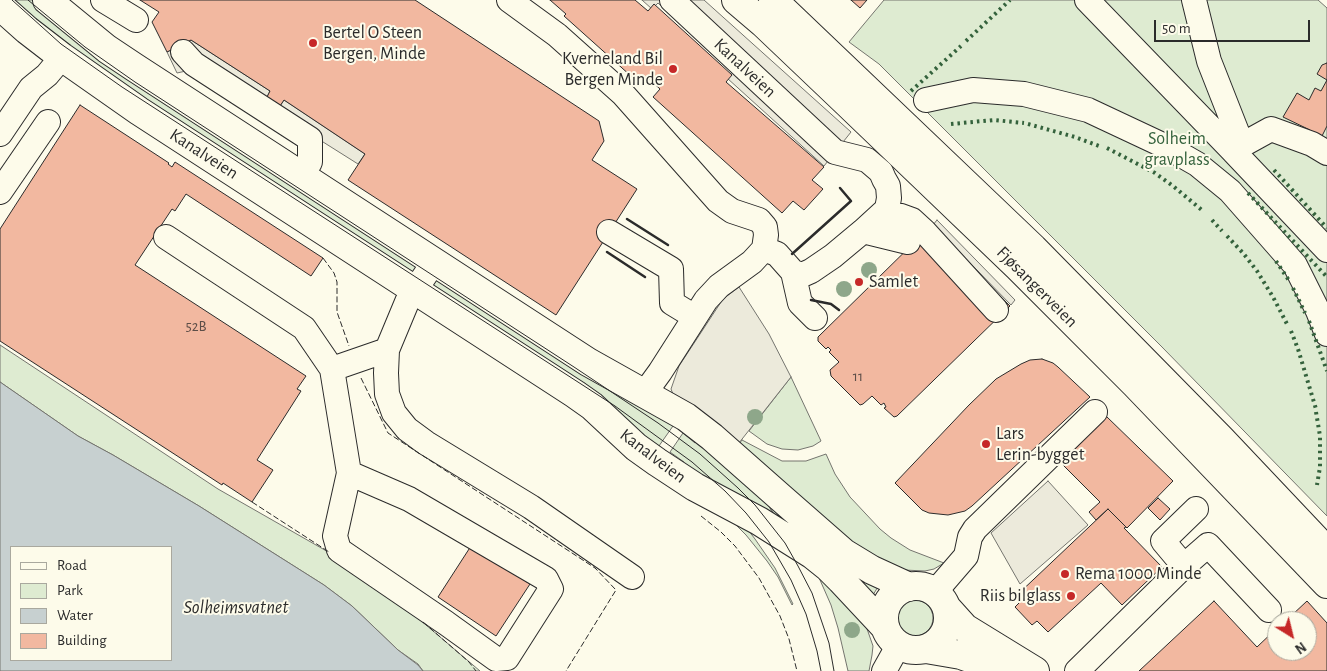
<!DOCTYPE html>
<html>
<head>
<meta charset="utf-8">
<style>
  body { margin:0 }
  #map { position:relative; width:1327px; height:671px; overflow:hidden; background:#fdfbea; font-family:"Alegreya Sans",sans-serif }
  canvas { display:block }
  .legend { position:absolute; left:10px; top:546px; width:162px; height:115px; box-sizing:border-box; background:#fdfbea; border:1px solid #a9a89e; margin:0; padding:6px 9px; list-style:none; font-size:15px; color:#2b2b2b }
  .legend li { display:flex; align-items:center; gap:10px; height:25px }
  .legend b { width:25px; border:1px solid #a9a89e }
  .north { position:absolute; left:1267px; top:611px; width:50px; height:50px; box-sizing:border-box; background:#fdfbea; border:1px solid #a9a89e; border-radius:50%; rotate:144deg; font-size:14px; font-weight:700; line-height:20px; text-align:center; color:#2b2b2b }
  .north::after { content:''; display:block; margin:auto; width:18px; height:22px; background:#c62828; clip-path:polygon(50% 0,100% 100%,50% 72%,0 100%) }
  .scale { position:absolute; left:1154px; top:20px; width:156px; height:22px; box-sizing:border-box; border:2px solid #2b2b2b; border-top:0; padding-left:6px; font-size:15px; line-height:18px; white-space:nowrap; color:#2b2b2b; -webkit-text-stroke:4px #fdfbea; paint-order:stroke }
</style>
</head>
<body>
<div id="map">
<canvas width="1327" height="671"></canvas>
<ul class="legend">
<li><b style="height:6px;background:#fdfbea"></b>Road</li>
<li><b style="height:14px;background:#deebd1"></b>Park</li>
<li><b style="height:14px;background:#c7d0d0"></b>Water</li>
<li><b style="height:14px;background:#f2b8a0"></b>Building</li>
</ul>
<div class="north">N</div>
<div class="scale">50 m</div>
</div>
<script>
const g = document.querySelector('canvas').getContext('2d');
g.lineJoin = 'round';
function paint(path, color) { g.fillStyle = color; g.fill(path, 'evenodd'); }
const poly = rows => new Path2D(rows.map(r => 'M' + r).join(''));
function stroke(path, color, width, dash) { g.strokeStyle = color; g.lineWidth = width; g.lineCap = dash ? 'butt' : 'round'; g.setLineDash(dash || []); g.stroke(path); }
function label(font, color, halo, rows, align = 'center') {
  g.font = font + ' "Alegreya Sans",sans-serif'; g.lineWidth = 4; g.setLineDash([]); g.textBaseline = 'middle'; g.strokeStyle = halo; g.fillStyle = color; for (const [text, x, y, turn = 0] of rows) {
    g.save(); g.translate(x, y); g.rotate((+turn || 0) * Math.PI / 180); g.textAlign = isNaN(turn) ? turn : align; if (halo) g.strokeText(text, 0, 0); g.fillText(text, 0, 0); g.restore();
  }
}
const green = poly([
  [2,0,39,0,676,419,672,425,673,426,654,453,248,175,2,0],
  [884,0,1318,0,1327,8,1327,516,1162,347,879,64,849,42,884,0],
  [0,345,218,489,365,573,480,671,423,671,418,664,398,650,352,606,324,585,199,506,113,455,78,436,0,382,0,345],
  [791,377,821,441,813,446,798,450,782,449,767,444,749,431,791,377],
  [683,433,695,443,701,436,879,585,870,600,776,517,767,503,775,517,680,469,684,462,670,452,683,433],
  [742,440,782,461,806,461,826,454,835,474,850,497,880,529,891,538,910,550,944,563,934,569,925,571,904,570,876,564,736,448,742,440],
  [731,520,742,522,755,539,775,568,793,604,792,605,778,577,767,561,746,535,731,520],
  [813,564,865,623,873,646,872,655,869,671,848,671,838,628,831,605,813,564],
  '897 618a18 18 0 1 1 36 0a18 18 0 1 1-36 0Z'
]);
const parking = poly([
  [642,0,704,0,851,132,824,166,727,78,733,71,658,3,652,9,642,0],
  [191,40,270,91,267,97,280,106,284,100,365,154,358,164,204,67,177,73,167,52,191,40],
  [937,220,1015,300,1011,305,933,225,937,220],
  [739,287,769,334,791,377,735,448,676,402,671,389,679,366,723,299,739,287],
  [1048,481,1088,525,1020,584,991,533,1048,481]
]);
const water = poly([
  [0,382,78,436,113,455,199,506,324,585,352,606,398,650,418,665,423,671,0,671,0,382],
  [11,547,171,547,171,660,11,660,11,547]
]);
const building = poly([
  [140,0,415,0,599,121,604,141,592,160,637,189,556,315,348,180,365,154,284,100,280,106,267,97,270,91,191,40,167,52,152,22,159,12,140,0],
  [550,0,635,0,648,11,654,4,732,75,726,82,824,167,812,180,823,189,804,210,793,201,782,213,653,97,660,89,648,78,641,85,564,16,566,14,550,0],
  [851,0,867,0,860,8,851,0],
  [1327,63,1327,126,1321,138,1309,131,1310,130,1283,117,1297,93,1309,100,1315,88,1321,91,1327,80,1317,74,1322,65,1327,63],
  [80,105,169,163,168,164,172,167,175,162,323,258,311,276,186,194,175,211,172,209,135,265,306,376,297,389,301,391,257,460,273,470,252,502,223,483,222,485,0,341,0,229,80,105],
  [931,226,1010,306,897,416,894,417,884,408,886,407,884,403,881,405,872,396,863,404,860,405,831,376,830,370,839,362,829,352,831,350,828,347,826,349,818,341,818,337,931,226],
  [1042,359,1053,363,1058,367,1090,397,972,506,965,511,948,515,929,513,922,510,895,483,969,405,996,379,1021,364,1030,360,1042,359],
  [1106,416,1173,481,1127,528,1108,509,1096,520,1089,512,1100,502,1061,463,1106,416],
  [1158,498,1170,509,1160,520,1148,508,1158,498],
  [1108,509,1126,527,1124,528,1162,567,1122,605,1101,583,1048,632,1037,621,1032,625,1015,607,1020,602,1015,597,1108,509],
  [471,546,530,584,496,636,438,597,471,546],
  [1214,601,1257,647,1277,628,1277,651,1307,651,1307,621,1288,621,1292,617,1291,616,1307,601,1327,623,1327,671,1139,671,1214,601]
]);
const minor = poly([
  [103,0,136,20],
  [509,0,557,35,623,94,718,201,732,211,759,220,765,227,766,235,764,249,777,254,793,272,802,275,811,271,833,256,863,231,887,209,889,198,888,186,884,179,881,172,867,160,835,152,672,0],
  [1087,0,1234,152],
  [1194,0,1209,61,1242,145],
  [183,52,194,64,310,139,310,162,302,176],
  [926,100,973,90,1024,94,1088,110,1169,148,1197,164,1230,191,1295,265,1318,311,1327,334],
  [0,134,31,88,47,75,62,57],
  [1327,153,1312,144,1271,129,1242,145,1234,152,1327,250],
  [0,192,48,122],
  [882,214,901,216,912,220,924,231,996,310],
  [863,231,908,242],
  [609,232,671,269,672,303,695,317],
  [166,237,304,328,332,369,387,350],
  [434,262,407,302,387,350,386,373,387,394,394,413,407,429,426,443,531,507,632,577],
  [793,272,800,303,815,318],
  [332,369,349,473,335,536,339,550,446,623,496,659,507,658,551,589,546,579,409,499,349,473],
  [644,394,660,372,706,300,719,286,752,262,764,249],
  [1184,566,1163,541,1196,509],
  [935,592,966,556,970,537,975,529,1095,412],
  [884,671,898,646],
  [1077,671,1184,566,1208,545,1269,610]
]);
const major = poly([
  [47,0,107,49,134,67,588,362,686,417,712,437,780,497,844,553,872,570,909,587],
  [0,6,27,30,62,57,139,111,575,394,592,406,636,447,657,462,695,487,759,521,813,555,828,567,841,580,884,626],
  '884 618a32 32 0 1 1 64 0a32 32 0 1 1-64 0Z',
  [947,608,965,628,1035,671],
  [926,649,961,655,983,663,1017,671]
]);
const highway = poly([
  [736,0,763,23,845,101,1018,267,1135,384,1327,584],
  [773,0,1033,248,1221,439,1327,551]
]);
const tram = poly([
  [12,0,61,44,122,87,615,406,692,462,725,491,746,513,769,542,791,580,806,614,817,651,821,671],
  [28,0,85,47,135,82,574,367,658,423,700,454,738,488,755,505,785,543,798,566,812,593,829,643,834,671]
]);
const hedge = poly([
  [966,41,1010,0],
  [911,91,961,46],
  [951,124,994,120,1024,123],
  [1028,124,1075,137,1099,146],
  [1107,148,1155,173,1173,186,1203,211],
  [1274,170,1327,228],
  [1248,193,1327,277],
  [1212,220,1222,231],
  [1227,236,1243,253,1257,271,1273,297,1287,324],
  [1276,261,1290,282],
  [1293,288,1305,313],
  [1309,321,1327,371],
  [1291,331,1298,349,1316,409],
  [1316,412,1320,436,1320,467,1317,485]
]);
const fence = poly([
  [323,258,334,273,337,282,337,312,349,346],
  [361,378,388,433,595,568,616,590,566,671],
  [252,502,329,552],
  [701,516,721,532,735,546,759,578,780,616,789,639,797,671],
  [423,622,469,662,476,671]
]);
const wall = poly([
  [627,219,668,245],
  [607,252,645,277],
  [792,254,851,201,840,188],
  [811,300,831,304,839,310]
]);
const trees = [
  [869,270],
  [844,289],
  [755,417],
  [852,630]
];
const markers = [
  [313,43,5,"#c62828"],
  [673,69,5,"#c62828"],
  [859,282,5,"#c62828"],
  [986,444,5,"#c62828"],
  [1065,574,5,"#c62828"],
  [1071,596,5,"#c62828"]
];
const numberNames = [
  ["52B",196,326],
  ["11",858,376]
];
const poiNames = [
  ["Bertel O Steen",323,33],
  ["Bergen, Minde",323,54],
  ["Kverneland Bil",663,59,"right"],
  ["Bergen Minde",663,80,"right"],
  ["Samlet",869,282],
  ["Lars",996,434],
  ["Lerin-bygget",996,455],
  ["Rema 1000 Minde",1075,574],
  ["Riis bilglass",1061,596,"right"]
];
const streetNames = [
  ["Kanalveien",745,68,43],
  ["Kanalveien",204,154,33],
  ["Fjøsangerveien",1037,287,45],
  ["Kanalveien",653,456,37]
];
const parkNames = [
  ["Solheim",1177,139],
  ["gravplass",1177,160]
];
const waterNames = [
  ["Solheimsvatnet",236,607]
];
paint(green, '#deebd1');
stroke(green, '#74746e', 1);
paint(parking, '#eceadb');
stroke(parking, '#74746e', 1);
paint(water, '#c7d0d0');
stroke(water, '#74746e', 1);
paint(building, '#f2b8a0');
stroke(building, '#2b2b2b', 1);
stroke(minor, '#2b2b2b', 26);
stroke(major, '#2b2b2b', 30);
stroke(highway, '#2b2b2b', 30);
stroke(minor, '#fdfbea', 24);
stroke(major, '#fdfbea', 28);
stroke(highway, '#fdfbea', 28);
stroke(tram, '#2b2b2b', 1);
stroke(hedge, '#34623c', 4, [2.5, 4]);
stroke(fence, '#2b2b2b', 1, [6, 2.5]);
stroke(wall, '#2b2b2b', 2.5);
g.fillStyle = '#8ea78a';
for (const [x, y] of trees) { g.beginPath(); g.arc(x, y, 8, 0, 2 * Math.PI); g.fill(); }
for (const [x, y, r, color] of markers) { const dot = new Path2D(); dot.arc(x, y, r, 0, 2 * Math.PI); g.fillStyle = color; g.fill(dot); stroke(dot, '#fdfbea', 2); }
label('15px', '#5d4e48', null, numberNames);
label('18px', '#2b2b2b', '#fdfbea', poiNames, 'left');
label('18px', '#2b2b2b', '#fdfbea', streetNames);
label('18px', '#34623c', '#fdfbea', parkNames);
label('italic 19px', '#2b2b2b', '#fdfbea', waterNames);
</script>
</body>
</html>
